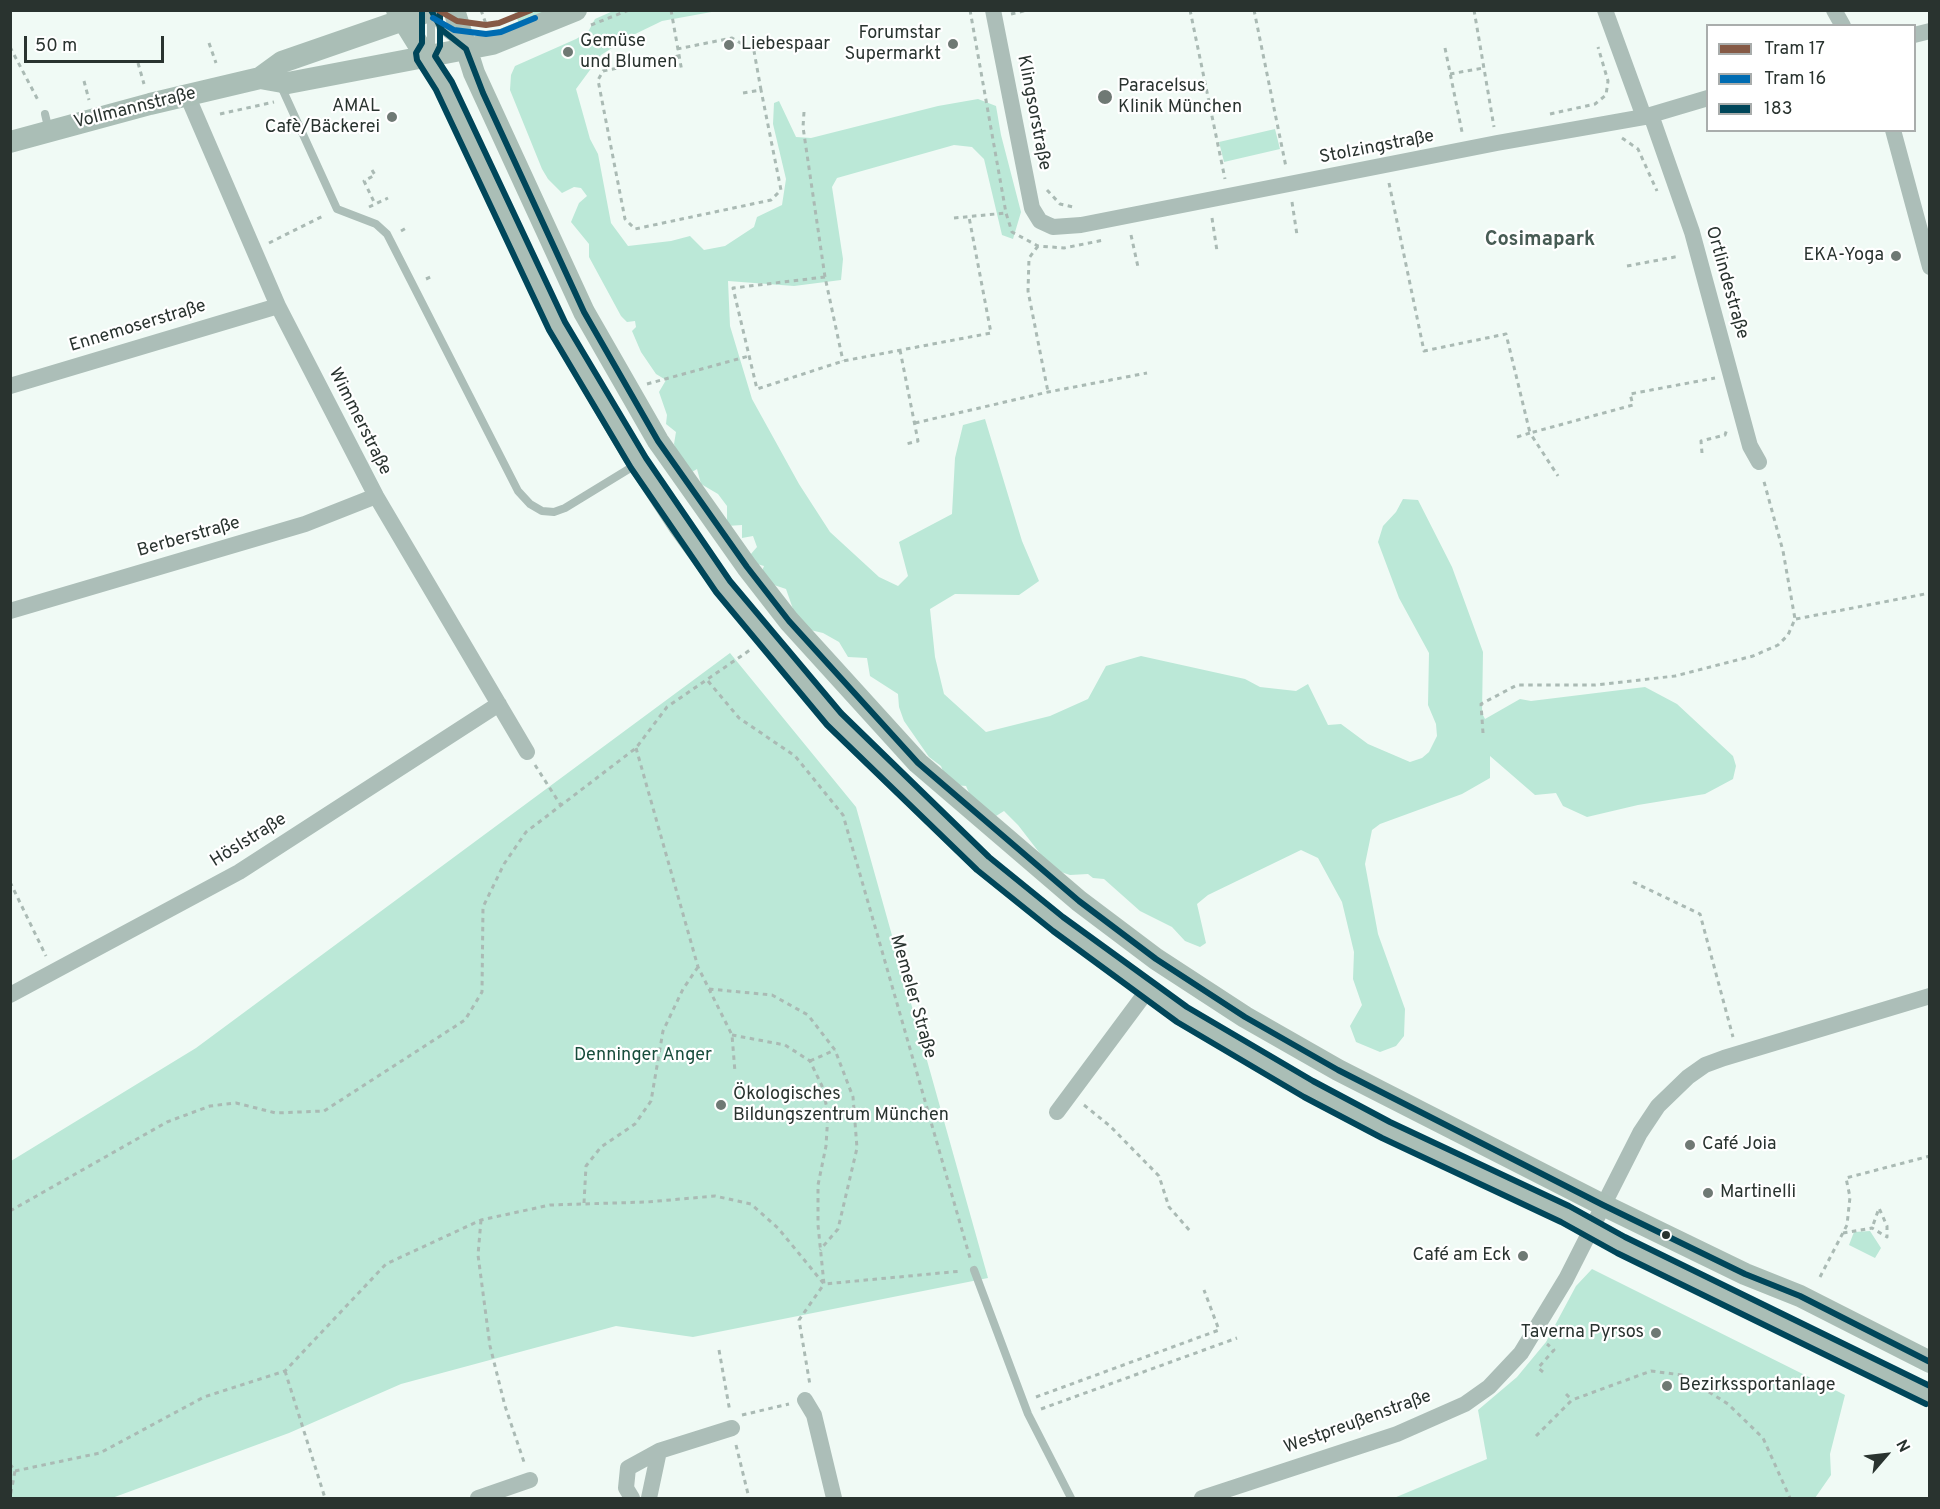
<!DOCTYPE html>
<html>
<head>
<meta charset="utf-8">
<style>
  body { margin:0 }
  #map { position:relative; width:1940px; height:1509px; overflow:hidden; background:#f0faf5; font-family:Overpass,sans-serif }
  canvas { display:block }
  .frame { position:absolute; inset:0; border:12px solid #29332f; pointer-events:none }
  .legend { position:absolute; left:1706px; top:24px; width:210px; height:108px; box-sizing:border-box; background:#fff; border:2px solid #a9adac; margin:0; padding:8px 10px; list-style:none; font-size:18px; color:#29332f }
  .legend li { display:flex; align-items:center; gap:12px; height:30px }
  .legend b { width:30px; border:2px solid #a9adac }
  .north { position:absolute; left:1856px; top:1425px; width:60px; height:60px; -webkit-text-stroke:4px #fff; paint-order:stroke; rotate:62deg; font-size:16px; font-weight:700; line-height:24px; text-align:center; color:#29332f }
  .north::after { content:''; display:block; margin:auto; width:21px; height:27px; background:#29332f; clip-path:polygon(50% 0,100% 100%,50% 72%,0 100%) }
  .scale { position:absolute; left:24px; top:36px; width:140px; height:27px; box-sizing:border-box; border:3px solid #29332f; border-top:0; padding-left:8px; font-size:18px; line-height:21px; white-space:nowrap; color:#29332f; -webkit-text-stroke:4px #fff; paint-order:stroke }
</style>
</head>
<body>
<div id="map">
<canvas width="1940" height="1509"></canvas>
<div class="frame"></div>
<ul class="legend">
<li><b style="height:8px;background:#865a46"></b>Tram 17</li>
<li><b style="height:8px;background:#006cb2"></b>Tram 16</li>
<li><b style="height:8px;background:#00465a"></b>183</li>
</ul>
<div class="north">N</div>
<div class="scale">50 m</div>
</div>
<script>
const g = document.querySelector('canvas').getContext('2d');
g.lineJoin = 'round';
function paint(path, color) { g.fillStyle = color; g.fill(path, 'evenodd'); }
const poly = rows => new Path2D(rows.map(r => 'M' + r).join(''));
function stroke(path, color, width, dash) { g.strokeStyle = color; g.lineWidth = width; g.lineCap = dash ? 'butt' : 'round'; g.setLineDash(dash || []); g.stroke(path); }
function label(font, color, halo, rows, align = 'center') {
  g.font = font + ' Overpass,sans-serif'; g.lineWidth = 4.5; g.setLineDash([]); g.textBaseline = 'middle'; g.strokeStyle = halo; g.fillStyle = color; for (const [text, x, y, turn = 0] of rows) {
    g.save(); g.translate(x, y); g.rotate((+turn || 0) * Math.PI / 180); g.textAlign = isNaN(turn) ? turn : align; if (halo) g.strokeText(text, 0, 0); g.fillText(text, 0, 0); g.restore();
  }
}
const green = poly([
  [514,11,556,11,520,26],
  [613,11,717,11,662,21,629,37,601,55,576,89,590,139,598,154,611,223,628,246,671,241,690,236,704,250,725,246,754,227,757,217,782,205,786,179,773,124,774,103,779,101,796,137,811,138,938,106,978,99,996,106,1001,135,1021,212,1013,239,1002,235,984,159,972,147,954,145,837,178,832,187,843,259,841,280,794,286,728,281,730,326,752,399,799,484,830,532,879,577,898,586,908,576,899,542,952,514,955,458,963,425,985,419,1022,541,1039,581,1019,595,955,594,930,609,935,657,944,694,986,732,1050,716,1088,699,1106,666,1141,656,1245,679,1260,687,1296,691,1308,684,1328,725,1341,724,1368,744,1410,762,1422,758,1429,752,1437,736,1436,724,1428,705,1429,653,1399,598,1378,542,1383,526,1396,512,1403,499,1418,500,1452,567,1483,652,1482,713,1485,719,1520,699,1531,701,1645,687,1677,704,1733,756,1736,766,1733,779,1705,794,1638,805,1587,817,1563,806,1556,793,1535,795,1490,756,1490,778,1462,794,1380,824,1372,830,1365,864,1378,934,1405,1009,1404,1036,1396,1046,1380,1052,1356,1042,1350,1026,1362,1005,1353,979,1354,952,1342,902,1318,858,1301,850,1208,895,1197,904,1206,943,1200,947,1185,941,1172,927,1140,911,1104,879,1093,878,1088,874,1070,875,1052,869,1018,825,1004,811,996,816,970,795,966,786,955,785,944,774,941,766,929,757,904,721,899,707,898,694,870,676,867,658,848,657,839,642,823,633,806,629,793,609,786,589,774,585,762,571,764,566,757,564,750,555,757,547,753,536,742,538,742,525,727,526,727,506,718,494,701,484,697,469,692,472,677,452,674,444,676,432,666,424,667,415,659,392,666,380,656,374,641,352,632,331,636,327,635,321,627,322,621,316,589,257,589,244,571,222,579,203,587,196,581,188,574,187,562,193,548,179,542,169,510,90,511,75,515,66,576,39,588,32,595,19],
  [1275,129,1280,149,1224,162,1219,142],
  [730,653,856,807,988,1278,693,1337,616,1326,401,1384,289,1433,112,1498,11,1498,11,1161,196,1048],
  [1870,1231,1881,1248,1875,1258,1849,1245,1854,1232],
  [1592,1269,1845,1395,1830,1454,1831,1475,1815,1498,1394,1498,1487,1459,1478,1410,1517,1377,1546,1342,1576,1286]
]);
const path = poly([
  [481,10,486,24],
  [671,10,682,72],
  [970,10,1006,213,1012,232,1038,246,1064,248,1104,240],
  [1190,10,1225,179],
  [1254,10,1286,167],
  [1474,10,1494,127],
  [1011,14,1028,10],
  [591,25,629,10],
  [209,43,216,63],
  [10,47,39,102],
  [1445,48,1462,132],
  [677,49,732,38,754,51,761,90,743,93],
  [678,56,603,71,598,80,625,219,635,229,771,200,781,190,761,90],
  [138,63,144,84],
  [1450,74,1483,68],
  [84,81,89,100],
  [804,112,803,127,825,277,843,361],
  [220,114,274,102],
  [1550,114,1595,104,1606,95,1608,81,1598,47],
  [1622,138,1638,149,1657,191],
  [372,170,375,175,364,181,375,204],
  [1389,183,1424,351,1506,334,1530,433,1633,405,1630,394,1715,378],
  [1047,190,1060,204,1073,207],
  [1292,202,1297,235],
  [369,207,388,198],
  [954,218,1006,213],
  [1212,218,1217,251],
  [401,231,408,227],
  [1131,235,1138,267],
  [269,243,325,215],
  [1038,246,1029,258,1028,291,1048,392],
  [1627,266,1680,256],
  [825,277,733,288,757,389,843,361,991,333,969,217],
  [426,279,433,276],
  [900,350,918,441,906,444],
  [647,384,749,356],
  [915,423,1048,392,1147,373],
  [1517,437,1530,433,1558,476],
  [1702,453,1701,441,1725,435,1727,429],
  [1796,619,1930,593],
  [708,681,739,718,795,756,843,815,970,1258],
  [1483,733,1481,704,1517,685,1595,685,1675,676,1753,656,1778,645,1788,635,1795,619,1783,551,1763,478],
  [636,748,698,967,732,1035,735,1072],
  [535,765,560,804],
  [10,882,46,956],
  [1633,882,1700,914,1733,1037],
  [709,989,772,995,808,1015,835,1050,853,1097,857,1148,838,1229,820,1250],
  [732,1035,785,1045,810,1061,822,1086,828,1113,826,1146,818,1185,818,1225,824,1284,799,1320,810,1385],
  [810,1061,835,1050],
  [1084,1105,1110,1126,1159,1176,1169,1207,1191,1232],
  [584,1203,586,1166,601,1147,635,1124,651,1101,663,1031,683,989,698,967],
  [10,1211,167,1122,210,1106,236,1103,276,1113,324,1111,465,1020,482,992,483,907,504,864,526,832,636,748,667,707,750,650],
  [481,1220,478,1255,490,1346,505,1406,525,1465],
  [1843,1233,1872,1228,1887,1237,1887,1226,1879,1208,1872,1228],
  [1820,1277,1847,1225,1850,1197,1846,1178,1930,1156],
  [719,1350,730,1412],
  [285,1371,325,1498],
  [1543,1372,1538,1368,1554,1350,1547,1344],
  [1566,1394,1572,1400],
  [1036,1397,1219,1330,1204,1290],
  [1041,1409,1237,1338],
  [742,1415,789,1404],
  [1536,1436,1572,1400,1651,1371,1682,1375,1728,1404,1763,1438,1790,1498],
  [736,1445,749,1498],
  [10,1464,15,1471,10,1498],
  [15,1471,100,1453,204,1397,285,1371,386,1264,481,1220,550,1205,647,1202,715,1196,751,1204,778,1228,824,1284,962,1271]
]);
const lane = poly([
  [432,13,442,30,459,43],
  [426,54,431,45,431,14],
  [280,84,337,209,376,224,387,234,518,491,530,504,542,511,554,512,565,508,637,464],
  [45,114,49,131],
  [974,1270,1028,1414,1071,1498]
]);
const street = poly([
  [993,10,1032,208,1040,221,1053,227,1081,225,1497,143,1644,117,1708,98],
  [1605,10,1644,117],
  [1834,10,1843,26],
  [1914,35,1930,31],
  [187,95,278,306,376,496,527,752],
  [1651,115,1692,232,1750,446,1759,462],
  [1893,130,1930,267],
  [10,386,278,306],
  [10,611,305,524,376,496],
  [10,995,239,872,499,704],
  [1057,1112,1147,991],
  [805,1400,814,1415,834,1498],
  [478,1498,530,1480],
  [632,1498,626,1488,628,1468,659,1451],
  [649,1498,659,1451,732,1428],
  [1202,1498,1397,1434,1465,1404,1489,1387,1521,1353,1566,1279,1640,1133,1658,1106,1688,1077,1705,1065,1724,1058,1930,996]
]);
const secondary = poly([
  [397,10,444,86,557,326,632,454,679,526,723,586,834,719,983,864,1058,924,1182,1015,1309,1089,1386,1130,1565,1214,1621,1245,1930,1396],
  [454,10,474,73,584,312,658,441,747,567,789,621,918,763,1079,901,1156,959,1245,1017,1338,1070,1603,1205,1745,1274,1800,1296,1930,1362],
  [260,78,288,83,492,44,576,10],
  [10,142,150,104,260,78,282,62,432,10]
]);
const bus1 = poly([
  [431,10,442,30,466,49,483,93,584,312,658,441,747,567,789,621,918,763,1079,901,1156,959,1245,1017,1338,1070,1603,1205,1745,1274,1800,1296,1930,1362]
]);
const bus2 = poly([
  [422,10,422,43,416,53,417,60,436,90,549,330,631,468,716,592,827,725,977,870,1053,931,1177,1022,1304,1097,1382,1138,1561,1222,1617,1253,1926,1404]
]);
const bus3 = poly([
  [440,10,440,46,435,56,452,82,565,322,646,458,730,581,841,713,989,857,1063,917,1187,1007,1313,1081,1390,1122,1569,1206,1625,1237,1930,1386]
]);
const tram1 = poly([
  [438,10,457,21,486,25,499,23,531,10]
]);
const tram2 = poly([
  [433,18,454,30,486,34,501,32,535,18]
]);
const markers = [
  [953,44,6,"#6f7974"],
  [729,45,6,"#6f7974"],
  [568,52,6,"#6f7974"],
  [1105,97,8,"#6f7974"],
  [392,117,6,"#6f7974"],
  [1896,256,6,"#6f7974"],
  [721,1105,6,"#6f7974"],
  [1690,1145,6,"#6f7974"],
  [1708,1193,6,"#6f7974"],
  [1666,1235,5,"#29332f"],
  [1523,1256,6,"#6f7974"],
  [1656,1333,6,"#6f7974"],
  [1667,1386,6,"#6f7974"]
];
const poiNames = [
  ["Forumstar",941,34,"right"],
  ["Supermarkt",941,55,"right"],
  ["Gemüse",580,42],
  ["und Blumen",580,63],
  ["Liebespaar",741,45],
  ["Paracelsus",1118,87],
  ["Klinik München",1118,108],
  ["AMAL",380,107,"right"],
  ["Cafè/Bäckerei",380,128,"right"],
  ["EKA-Yoga",1884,256,"right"],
  ["Ökologisches",733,1095],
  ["Bildungszentrum München",733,1116],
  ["Café Joia",1702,1145],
  ["Martinelli",1720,1193],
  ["Café am Eck",1511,1256,"right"],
  ["Taverna Pyrsos",1644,1333,"right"],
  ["Bezirkssportanlage",1679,1386]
];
const streetNames = [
  ["Vollmannstraße",135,109,-14],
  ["Klingsorstraße",1033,113,79],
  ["Stolzingstraße",1377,148,-11],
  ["Ortlindestraße",1726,283,74],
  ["Ennemoserstraße",138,327,-17],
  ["Wimmerstraße",359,422,63],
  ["Berberstraße",189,538,-16],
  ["Höslstraße",249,841,-32],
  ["Memeler Straße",912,997,74],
  ["Westpreußenstraße",1358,1423,-20]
];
const parkNames = [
  ["Denninger Anger",643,1056]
];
const neighbourhoodNames = [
  ["Cosimapark",1540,241]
];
paint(green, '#bbe8d7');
stroke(path, '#aabab4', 3, [4.5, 4.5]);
stroke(lane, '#acbeb8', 8);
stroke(street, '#acbeb8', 16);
stroke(secondary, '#aabeb6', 22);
stroke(bus1, '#00465a', 6);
stroke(bus2, '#00465a', 6);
stroke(bus3, '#00465a', 6);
stroke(tram1, '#865a46', 6);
stroke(tram2, '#006cb2', 6);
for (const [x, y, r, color] of markers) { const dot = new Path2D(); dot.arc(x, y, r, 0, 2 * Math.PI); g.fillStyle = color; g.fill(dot); stroke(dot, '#fff', 2); }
label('18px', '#29332f', '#fff', poiNames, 'left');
label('18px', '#29332f', '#fff', streetNames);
label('18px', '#184d3c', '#fff', parkNames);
label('bold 20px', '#475c54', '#fff', neighbourhoodNames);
</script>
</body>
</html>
